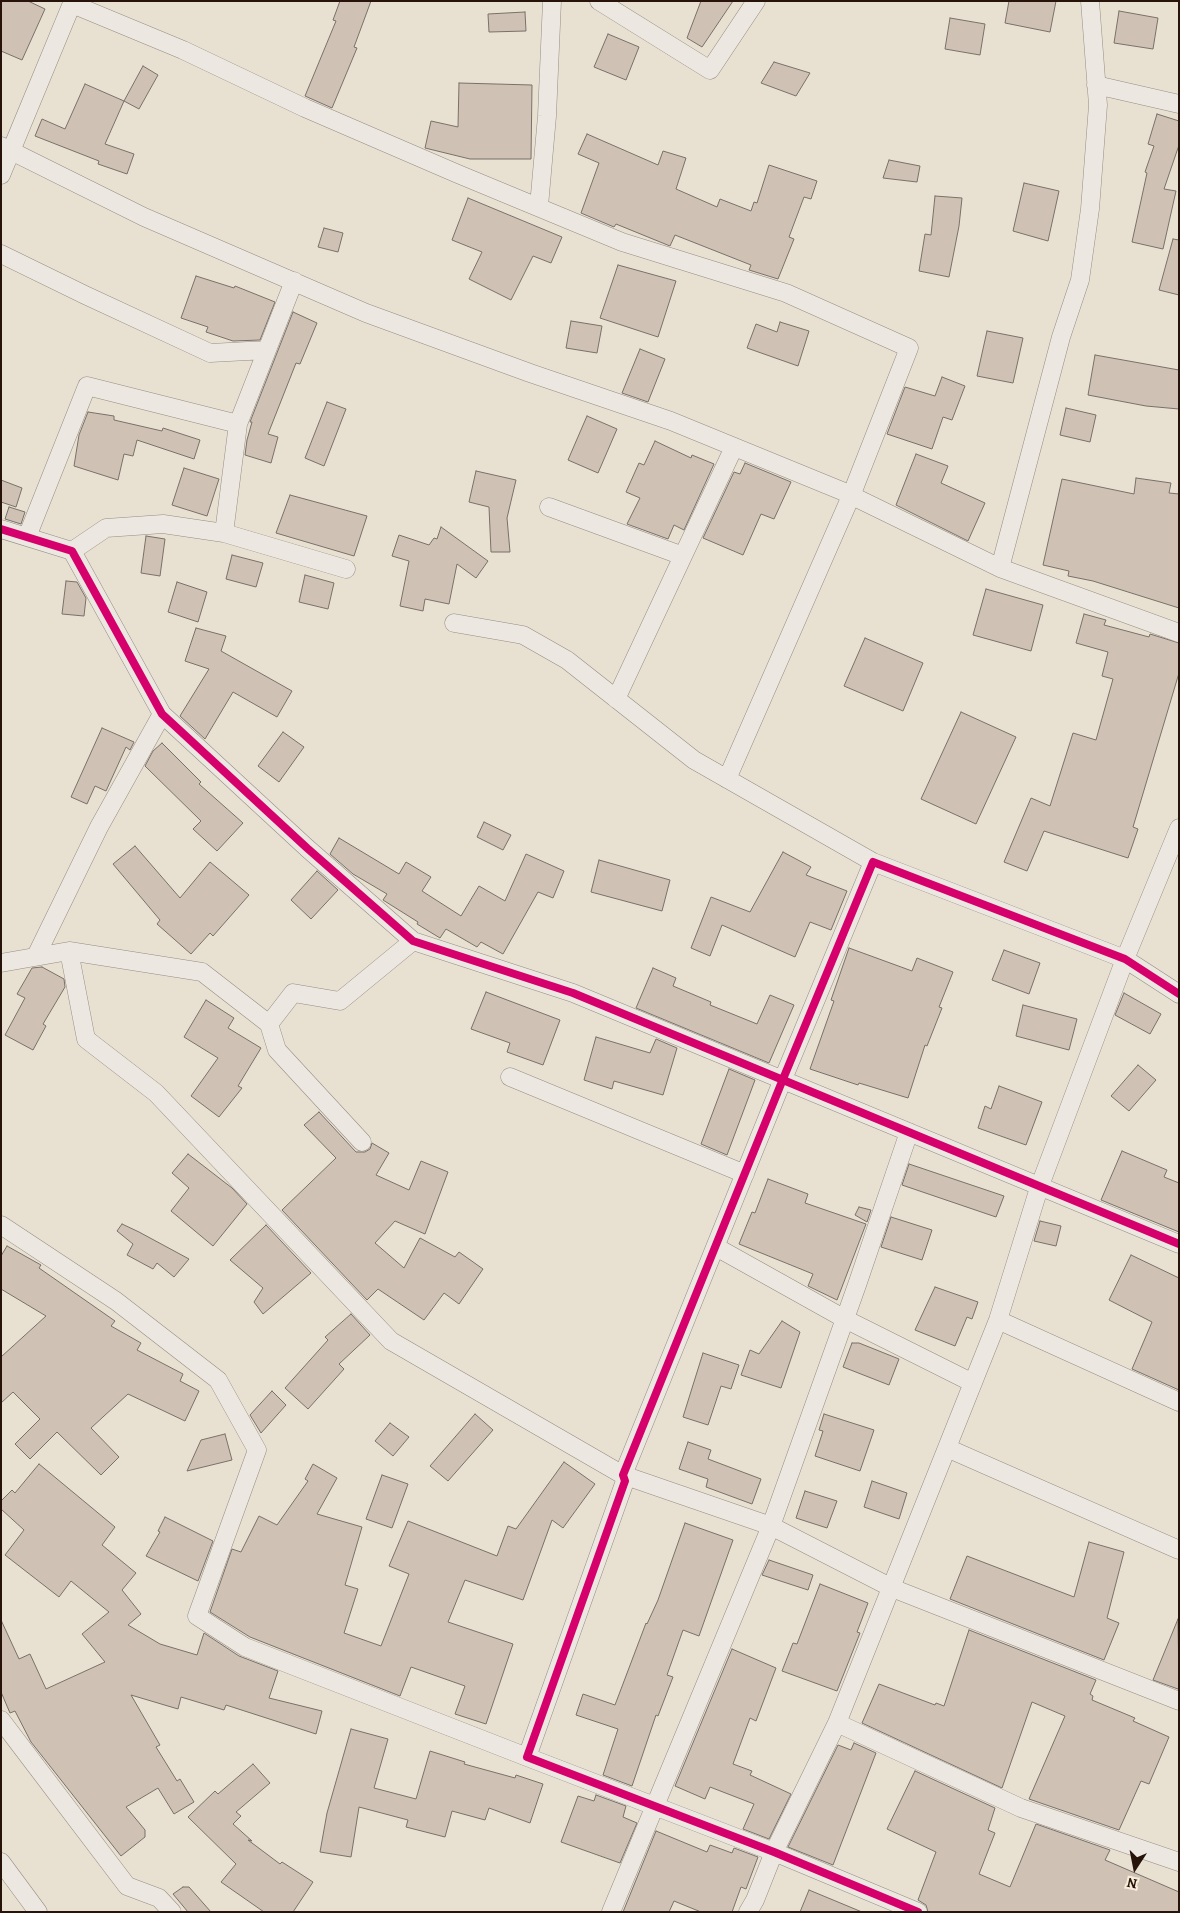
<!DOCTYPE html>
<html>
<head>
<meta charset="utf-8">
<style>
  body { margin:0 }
  #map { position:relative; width:1180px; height:1913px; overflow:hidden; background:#e8e0d1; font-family:Alegreya,serif }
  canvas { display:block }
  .frame { position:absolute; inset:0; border:2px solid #28130a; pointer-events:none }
  .north { position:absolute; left:1110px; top:1843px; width:50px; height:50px; -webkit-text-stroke:4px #f6eddb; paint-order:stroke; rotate:191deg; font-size:14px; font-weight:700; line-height:20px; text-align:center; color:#28130a }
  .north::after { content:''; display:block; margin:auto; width:18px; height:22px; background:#28130a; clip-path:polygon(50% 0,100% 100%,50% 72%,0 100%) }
</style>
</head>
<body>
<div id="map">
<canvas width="1180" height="1913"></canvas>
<div class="frame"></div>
<div class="north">N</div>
</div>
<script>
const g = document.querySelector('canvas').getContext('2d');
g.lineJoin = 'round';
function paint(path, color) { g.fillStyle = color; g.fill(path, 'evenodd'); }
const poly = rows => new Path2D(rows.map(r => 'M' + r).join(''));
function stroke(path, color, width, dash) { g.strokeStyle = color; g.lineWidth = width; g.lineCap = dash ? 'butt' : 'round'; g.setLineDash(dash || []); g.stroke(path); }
const building = poly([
  [1,1,28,1,45,9,22,60,1,51,1,1],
  [340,1,371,1,354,47,357,48,332,108,305,96,336,21,333,20,340,1],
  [701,1,733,1,702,47,687,38,701,1],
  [1009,1,1056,1,1050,32,1005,23,1009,1],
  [1119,11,1158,18,1153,49,1114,43,1119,11],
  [525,12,526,31,489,32,488,14,525,12],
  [950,18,985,24,980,55,945,49,950,18],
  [608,34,639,47,626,80,594,67,608,34],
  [774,62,810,73,796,96,761,83,774,62],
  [143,66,158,75,139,109,124,101,143,66],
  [459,83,532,85,531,159,470,159,425,148,431,121,458,127,459,83],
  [85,84,124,101,105,144,134,154,127,174,98,164,99,161,35,136,42,119,65,129,85,84],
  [1157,114,1179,121,1179,145,1164,189,1176,191,1163,249,1132,242,1147,173,1145,172,1154,146,1148,144,1157,114],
  [587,134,658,165,663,151,686,158,676,189,717,207,720,199,751,211,754,202,757,203,769,165,817,181,811,199,804,197,789,237,794,239,778,279,749,270,751,265,675,235,670,246,616,224,614,227,581,213,599,163,578,154,587,134],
  [889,160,920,166,917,182,883,178,889,160],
  [1024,183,1059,191,1048,241,1013,231,1024,183],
  [935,196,962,198,959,226,949,277,919,271,925,234,931,235,935,196],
  [468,198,562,237,551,263,533,256,511,300,469,279,482,252,452,240,468,198],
  [324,228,343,233,338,252,318,247,324,228],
  [1173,239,1179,240,1179,295,1159,290,1173,239],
  [618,265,676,281,658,337,600,318,618,265],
  [196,276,234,288,235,286,275,302,260,340,233,341,206,332,208,327,181,318,196,276],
  [293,312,317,323,300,364,296,363,268,434,278,437,271,463,245,455,247,440,252,422,250,422,293,312],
  [571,321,602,326,597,353,566,348,571,321],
  [780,322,809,331,798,366,747,348,756,324,777,332,780,322],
  [987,331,1023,338,1013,383,977,376,987,331],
  [640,349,665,359,648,402,622,393,640,349],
  [1095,355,1179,370,1179,409,1146,406,1088,395,1095,355],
  [942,377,965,386,952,420,943,417,932,449,887,434,905,387,935,396,942,377],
  [327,402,346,409,324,466,305,458,327,402],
  [1066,408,1096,415,1090,442,1060,435,1066,408],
  [88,412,114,416,114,420,162,431,163,428,200,440,194,459,137,440,133,456,124,454,118,480,74,466,79,435,88,412],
  [587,416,617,429,598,473,568,460,587,416],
  [655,441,691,458,692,455,714,464,684,530,674,525,668,539,627,524,640,498,626,492,639,463,644,465,655,441],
  [916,454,948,466,941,483,985,503,968,541,896,505,916,454],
  [745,463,791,482,774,519,761,514,743,555,703,538,734,472,740,474,745,463],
  [184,468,219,479,207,516,172,505,184,468],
  [476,471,516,480,507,518,510,552,491,552,489,507,469,502,476,471],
  [1136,478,1171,483,1169,493,1179,494,1179,608,1093,581,1068,576,1069,571,1043,565,1062,479,1134,494,1136,478],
  [1,480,22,488,16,507,1,502,1,480],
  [290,495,367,516,354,556,276,533,290,495],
  [9,507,25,512,21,524,5,519,9,507],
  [441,527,488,561,476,578,457,564,449,604,425,599,423,611,400,606,409,561,392,556,399,535,429,545,434,538,437,539,441,527],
  [146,536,165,539,160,576,141,573,146,536],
  [232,555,263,563,256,587,226,579,232,555],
  [305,575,334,583,328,609,299,602,305,575],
  [66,581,77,582,86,598,84,616,62,614,66,581],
  [177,582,207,592,198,622,168,612,177,582],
  [986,589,1043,605,1031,651,973,635,986,589],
  [1084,614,1106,620,1104,625,1149,637,1150,634,1179,643,1179,673,1133,827,1138,829,1128,858,1044,831,1027,871,1004,862,1031,798,1050,806,1073,733,1096,740,1113,679,1102,676,1108,652,1076,643,1084,614],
  [196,628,226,636,221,651,292,691,277,717,233,692,205,739,180,716,209,669,185,661,196,628],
  [865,638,923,663,903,711,844,686,865,638],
  [961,712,1016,737,976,824,921,799,961,712],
  [102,728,134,742,130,750,126,747,106,791,95,786,87,804,71,797,102,728],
  [283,732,304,747,279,782,258,766,283,732],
  [162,743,201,782,199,784,243,823,217,851,193,829,201,821,145,766,153,751,162,743],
  [484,822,511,835,503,850,477,837,484,822],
  [339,838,399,874,406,862,431,877,422,891,461,916,479,886,505,901,526,854,564,871,553,898,538,892,503,954,481,942,477,947,446,929,440,938,417,924,418,922,383,900,387,894,353,874,330,854,339,838],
  [135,846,180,898,210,862,249,895,213,936,210,933,191,954,157,924,160,920,113,864,135,846],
  [783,852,811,867,806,875,847,891,831,930,810,922,795,957,722,925,710,956,691,948,711,897,750,912,783,852],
  [599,860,670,880,662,911,591,892,599,860],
  [317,871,338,890,311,919,291,900,317,871],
  [849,948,912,971,917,958,953,972,939,1007,942,1008,927,1046,925,1045,908,1098,859,1083,858,1085,810,1069,834,1001,831,1000,849,948],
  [1004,950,1040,963,1029,994,992,980,1004,950],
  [42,967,64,979,65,987,43,1024,46,1026,33,1050,5,1035,25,998,17,994,32,968,42,967],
  [653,968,676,978,673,986,711,1002,710,1005,757,1024,770,995,794,1005,769,1063,636,1008,653,968],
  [486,992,560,1020,543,1065,507,1052,510,1043,471,1029,486,992],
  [1124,993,1161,1014,1150,1034,1115,1015,1124,993],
  [206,1000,234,1018,228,1028,261,1048,238,1086,242,1088,219,1117,191,1096,218,1058,184,1037,206,1000],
  [1023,1005,1077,1019,1069,1050,1016,1036,1023,1005],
  [596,1037,650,1053,656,1039,677,1048,663,1095,614,1081,612,1089,584,1080,596,1037],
  [1138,1065,1156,1080,1129,1111,1111,1096,1138,1065],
  [729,1069,755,1080,727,1155,701,1144,729,1069],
  [999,1086,1042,1102,1026,1145,978,1128,985,1106,991,1109,999,1086],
  [319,1112,356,1152,365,1152,370,1149,372,1143,389,1153,376,1175,409,1190,421,1161,448,1172,425,1234,395,1221,375,1243,404,1268,420,1238,455,1257,459,1252,483,1269,459,1304,444,1293,424,1320,378,1289,367,1300,282,1210,336,1158,304,1125,319,1112],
  [1122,1151,1167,1170,1164,1177,1179,1183,1179,1232,1101,1200,1122,1151],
  [188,1154,232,1188,247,1204,213,1246,171,1211,189,1188,172,1173,188,1154],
  [909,1164,1004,1196,996,1217,902,1185,909,1164],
  [768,1179,808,1194,805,1203,866,1224,837,1300,808,1286,813,1274,739,1244,752,1212,755,1213,768,1179],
  [859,1207,871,1210,867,1222,855,1215,859,1207],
  [891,1217,932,1230,922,1260,881,1247,891,1217],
  [1040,1221,1061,1226,1056,1246,1034,1241,1040,1221],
  [122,1224,139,1232,189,1259,174,1277,157,1263,153,1269,127,1255,133,1244,117,1231,122,1224],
  [266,1225,311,1273,263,1314,254,1302,263,1288,230,1260,266,1225],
  [7,1246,41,1265,39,1268,115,1321,111,1326,141,1343,137,1350,183,1374,180,1381,199,1391,185,1421,128,1394,91,1428,119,1457,101,1475,57,1432,30,1459,15,1444,40,1419,13,1392,1,1403,1,1357,46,1316,1,1289,1,1256,7,1246],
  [1131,1255,1179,1278,1179,1390,1132,1369,1152,1322,1109,1300,1131,1255],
  [935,1287,978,1302,972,1319,967,1317,955,1346,915,1330,935,1287],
  [351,1314,370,1335,339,1364,344,1369,308,1409,285,1388,328,1340,325,1337,351,1314],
  [782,1321,800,1332,781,1388,741,1375,750,1350,759,1354,782,1321],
  [852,1343,859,1343,899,1359,889,1385,843,1367,852,1343],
  [703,1353,739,1365,731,1389,721,1386,708,1425,683,1417,703,1353],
  [272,1391,286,1405,261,1433,250,1415,272,1391],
  [475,1414,493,1430,448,1481,430,1466,475,1414],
  [824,1414,874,1430,860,1471,815,1456,823,1431,819,1430,824,1414],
  [390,1423,409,1437,393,1456,375,1441,390,1423],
  [225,1434,232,1460,187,1471,201,1440,225,1434],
  [688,1442,711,1450,708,1459,761,1479,752,1504,706,1487,708,1479,679,1469,688,1442],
  [564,1462,595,1484,563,1528,552,1520,523,1600,465,1580,448,1622,513,1644,486,1724,455,1714,465,1686,411,1667,400,1696,250,1637,210,1612,232,1549,241,1552,259,1516,277,1525,308,1481,305,1479,313,1464,337,1478,317,1514,362,1527,345,1585,358,1589,344,1633,381,1646,409,1574,389,1566,408,1521,497,1556,508,1526,516,1529,564,1462],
  [39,1464,115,1527,102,1545,136,1573,122,1590,141,1614,128,1625,160,1644,197,1655,204,1633,239,1656,278,1671,269,1698,322,1711,316,1734,226,1705,224,1710,181,1697,178,1709,131,1695,160,1745,156,1747,177,1781,180,1779,194,1802,174,1814,158,1788,126,1807,145,1830,145,1837,121,1856,31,1742,15,1711,10,1713,1,1692,1,1620,19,1659,30,1654,46,1689,105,1662,82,1634,109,1612,71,1581,59,1597,5,1555,24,1530,1,1509,1,1501,12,1490,15,1493,39,1464],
  [382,1475,408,1484,392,1528,366,1519,382,1475],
  [872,1481,907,1493,899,1519,864,1507,872,1481],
  [805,1491,837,1501,827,1528,796,1518,805,1491],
  [165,1517,213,1541,198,1581,146,1556,160,1532,158,1531,165,1517],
  [685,1523,733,1540,699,1636,683,1630,667,1675,673,1677,658,1716,656,1715,632,1786,603,1775,618,1729,576,1715,583,1694,615,1705,646,1623,647,1624,658,1600,685,1523],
  [1089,1542,1124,1552,1107,1618,1119,1623,1104,1660,950,1599,967,1556,1074,1597,1089,1542],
  [769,1560,813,1575,808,1590,762,1575,769,1560],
  [820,1584,868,1603,857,1632,860,1633,837,1691,782,1671,793,1643,797,1644,820,1584],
  [1178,1619,1179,1686,1178,1689,1153,1680,1178,1619],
  [969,1630,1096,1680,1090,1694,1093,1696,1092,1700,1135,1718,1133,1721,1169,1737,1149,1784,1141,1781,1119,1830,1029,1799,1065,1716,1032,1702,1002,1788,862,1723,879,1684,935,1705,936,1703,944,1706,969,1630],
  [732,1649,776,1668,756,1721,750,1718,733,1764,752,1771,750,1775,791,1794,769,1839,743,1829,754,1804,710,1787,705,1799,675,1786,732,1649],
  [351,1729,388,1739,374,1788,416,1799,430,1751,465,1762,464,1764,515,1778,516,1775,543,1784,530,1823,489,1808,485,1820,452,1811,445,1837,406,1827,408,1820,359,1807,351,1857,320,1852,327,1813,351,1729],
  [854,1743,876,1753,833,1865,788,1847,838,1745,851,1750,854,1743],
  [253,1764,270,1783,236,1812,241,1816,233,1824,252,1841,248,1840,280,1864,282,1862,313,1882,293,1912,264,1912,221,1882,236,1864,188,1817,215,1791,218,1794,253,1764],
  [915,1771,995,1808,988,1830,995,1833,979,1874,1010,1887,1036,1824,1110,1850,1105,1860,1179,1892,1179,1912,928,1912,926,1905,918,1900,936,1852,887,1829,915,1771],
  [596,1795,626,1806,623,1817,637,1823,620,1863,561,1842,578,1796,594,1801,596,1795],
  [656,1831,707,1852,710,1845,732,1853,734,1848,758,1857,746,1889,741,1887,732,1912,701,1912,674,1901,669,1912,623,1912,656,1831],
  [183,1887,189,1887,211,1912,188,1912,173,1894,183,1887],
  [809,1890,862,1912,800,1912,809,1890]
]);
const street = poly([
  [599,1,710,70,756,1],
  [72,4,183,50,305,108,458,174,622,242,786,293,909,348,851,496,727,779],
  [1096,85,1179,104],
  [1,146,144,217,366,313,530,373,671,421,842,491,1000,568,1179,633],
  [1,175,73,1],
  [539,206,547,116,552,1],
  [1,254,85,295,210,353,267,350],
  [549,507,683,556],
  [1,529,72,551,162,714,307,848,413,941,573,993,1179,1244],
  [224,533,238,424,294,281],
  [27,537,87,386,238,424],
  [72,551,106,528,163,524,224,533,346,569],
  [1000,568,1061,337,1080,280,1090,209,1098,105,1090,1],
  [454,623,523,635,567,660,694,760,873,862],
  [616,699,734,447],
  [69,951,86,1039,156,1093,391,1341,623,1475,771,1526,892,1588,1179,1701],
  [36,956,99,827,162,714],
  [1,963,69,951,202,972,269,1024,277,1050,362,1142],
  [269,1024,293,993,340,1001,413,941],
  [510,1077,745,1174],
  [1,1225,116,1301,218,1380,257,1450,197,1616,245,1647,527,1757],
  [716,1247,845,1319,973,1383],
  [998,1320,1179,1402],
  [947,1448,1179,1550],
  [1,1720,127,1886,159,1898,172,1912],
  [837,1723,1021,1808,1179,1862],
  [1,1862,38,1912],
  [611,1912,771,1526,857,1285,909,1132],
  [748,1912,755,1900,774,1852,837,1723,998,1320,1039,1188,1125,959,1179,828],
  [918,1912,774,1852,527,1757,625,1481,623,1475,783,1079,873,862,1125,959,1179,994]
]);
const cycleway = poly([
  [1,529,72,551,162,714,307,848,413,941,573,993,1179,1244],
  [918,1912,774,1852,527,1757,625,1481,623,1475,783,1079,873,862,1125,959,1179,994]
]);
paint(building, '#d0c1b5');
stroke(building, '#797169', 1);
stroke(street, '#948d83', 19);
stroke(street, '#ece8e1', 18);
stroke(cycleway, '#d6006c', 8);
</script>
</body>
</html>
